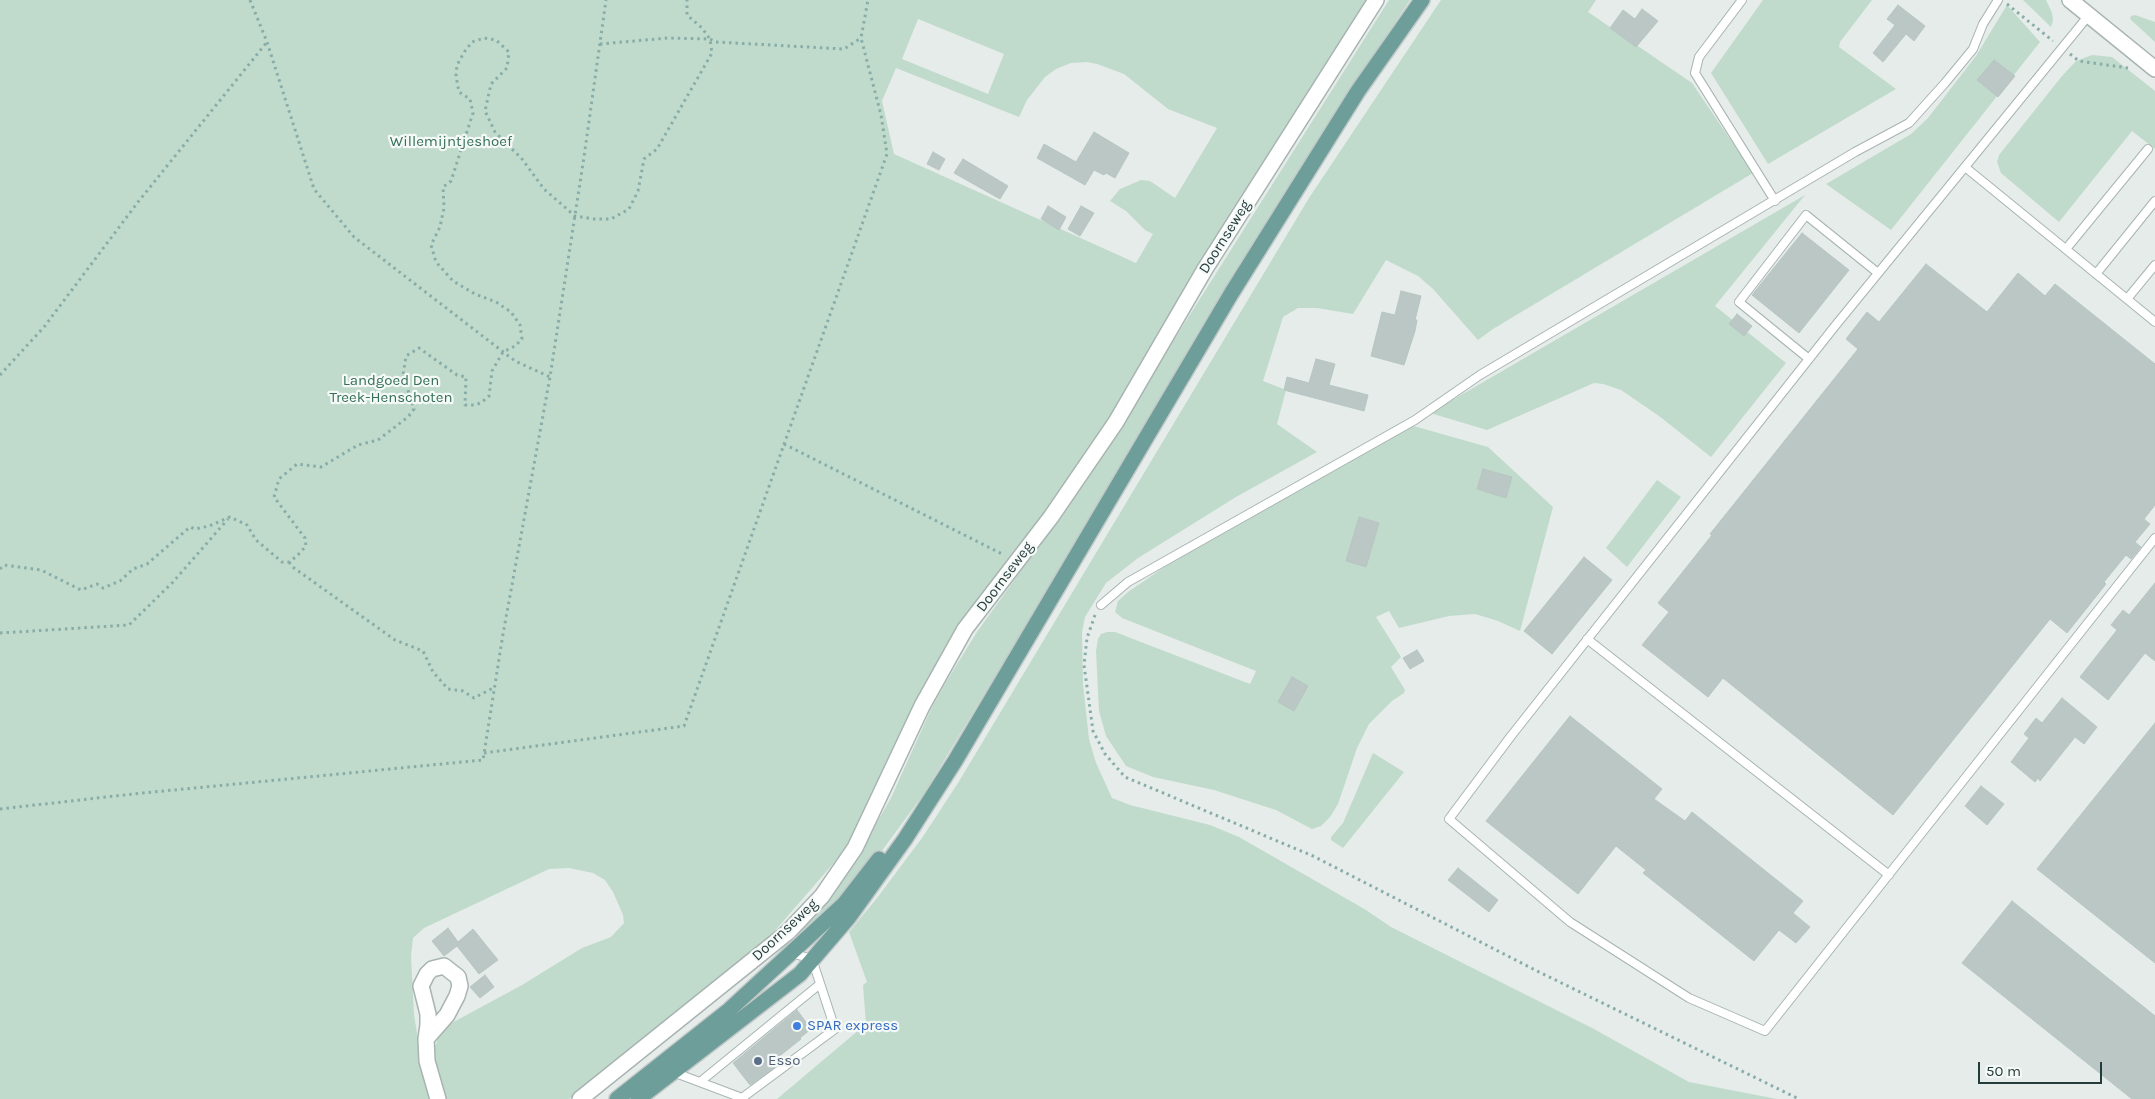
<!DOCTYPE html>
<html>
<head>
<meta charset="utf-8">
<style>
  body { margin:0 }
  #map { position:relative; width:2155px; height:1099px; overflow:hidden; background:#e5ecea; font-family:Karla,sans-serif }
  canvas { display:block }
  .scale { position:absolute; left:1978px; top:1062px; width:124px; height:22px; box-sizing:border-box; border:2px solid #253d3a; border-top:0; padding-left:6px; font-size:15px; line-height:18px; white-space:nowrap; color:#253d3a; -webkit-text-stroke:4px #f5f9f8; paint-order:stroke }
</style>
</head>
<body>
<div id="map">
<canvas width="2155" height="1099"></canvas>
<div class="scale">50 m</div>
</div>
<script>
const g = document.querySelector('canvas').getContext('2d');
g.lineJoin = 'round';
function paint(path, color) { g.fillStyle = color; g.fill(path, 'evenodd'); }
const poly = rows => new Path2D(rows.map(r => 'M' + r).join(''));
function stroke(path, color, width, dash) { g.strokeStyle = color; g.lineWidth = width; g.lineCap = dash ? 'butt' : 'round'; g.setLineDash(dash || []); g.stroke(path); }
function label(font, color, halo, rows, align = 'center') {
  g.font = font + ' Karla,sans-serif'; g.lineWidth = 4.5; g.setLineDash([]); g.textBaseline = 'middle'; g.strokeStyle = halo; g.fillStyle = color; for (const [text, x, y, turn = 0] of rows) {
    g.save(); g.translate(x, y); g.rotate((+turn || 0) * Math.PI / 180); g.textAlign = isNaN(turn) ? turn : align; if (halo) g.strokeText(text, 0, 0); g.fillText(text, 0, 0); g.restore();
  }
}
const green = poly([
  [0,0,1370,0,1154,342,1084,461,997,574,963,623,865,821,845,850,766,941,636,1053,569,1099,447,1099,439,1081,433,1063,433,1052,438,1038,448,1025,522,985,582,948,611,937,624,923,623,915,613,892,605,880,593,873,569,868,549,869,424,928,413,938,411,956,414,1015,423,1069,431,1099,0,1099],
  [918,19,1004,54,988,94,902,59],
  [1087,62,1097,64,1124,74,1168,109,1217,128,1175,198,1150,181,1141,180,1120,189,1110,201,1126,211,1145,230,1153,234,1136,263,894,154,882,101,896,68,1019,117,1027,100,1045,77,1056,69,1071,63],
  [1389,0,1410,0,1329,124,925,792,857,885,742,993,834,890,854,862,891,798,931,709,946,682,977,632,1050,530,1134,403],
  [1441,0,1596,0,1588,12,1692,83,1753,173,1493,329,1478,340,1433,289,1418,276,1386,260,1353,314,1317,308,1298,308,1283,317,1263,381,1286,390,1277,424,1317,452,1236,497,1138,558,1106,583,1085,617,1082,632,1083,684,1089,739,1096,763,1112,798,1130,805,1210,825,1239,837,1366,910,1391,927,1594,1029,1689,1082,1777,1099,777,1099,866,1024,863,985,867,982,849,932,877,898,922,838,958,783,1309,198],
  [1763,0,1872,0,1840,42,1839,47,1896,89,1768,164,1711,73],
  [2023,0,2046,0,2052,13,2053,20,2051,27],
  [2007,5,2040,42,1891,230,1826,184,1911,134,1928,118,1976,56],
  [2135,15,2155,22,2155,42,2130,19,2131,16],
  [2092,55,2112,57,2155,91,2155,149,2132,131,2059,222,2001,173,1997,162,1999,155,2062,76,2076,61],
  [1805,195,1715,306,1786,363,1711,457,1659,416,1621,390,1603,384,1594,383,1487,430,1430,413],
  [1410,425,1488,447,1553,507,1520,631,1498,621,1475,614,1449,616,1399,628,1389,611,1376,617,1401,657,1391,667,1405,690,1404,693,1392,701,1369,724,1357,748,1338,804,1330,817,1321,826,1312,829,1276,810,1214,790,1153,777,1126,766,1106,736,1099,711,1096,651,1098,639,1101,634,1107,632,1115,632,1250,684,1256,671,1122,618,1115,612,1118,601,1128,592,1166,566],
  [1657,480,1681,497,1627,567,1606,548],
  [1373,753,1404,772,1343,848,1331,840,1331,837,1343,823]
]);
const building = poly([
  [1898,5,1925,26,1914,41,1906,34,1883,62,1873,53,1895,25,1887,19,1898,5],
  [1642,9,1658,21,1636,47,1610,28,1623,10,1635,19,1642,9],
  [1994,60,2015,76,1998,97,1977,80,1994,60],
  [1094,132,1129,153,1115,178,1106,173,1104,175,1094,170,1085,185,1037,158,1044,144,1076,162,1094,132],
  [933,152,945,159,939,170,927,164,933,152],
  [963,159,1008,186,1000,199,954,173,963,159],
  [1048,206,1066,217,1059,230,1041,219,1048,206],
  [1081,206,1094,213,1080,236,1068,229,1081,206],
  [1802,233,1849,270,1799,333,1752,295,1802,233],
  [1926,264,1987,312,2018,273,2045,296,2055,284,2155,364,2155,505,2144,519,2150,524,2135,542,2141,547,2131,559,2126,555,2104,582,2106,584,2067,633,2050,619,1893,815,1723,678,1708,697,1642,645,1669,612,1658,603,1712,535,1710,534,1858,349,1846,339,1867,312,1879,322,1926,264],
  [1401,291,1421,296,1415,320,1417,320,1415,331,1404,365,1371,356,1382,312,1395,315,1401,291],
  [1737,314,1752,326,1744,336,1729,324,1737,314],
  [1316,359,1335,364,1329,385,1368,395,1364,411,1284,390,1287,377,1309,383,1316,359],
  [1483,469,1512,477,1506,498,1477,489,1483,469],
  [1359,517,1379,523,1366,567,1346,561,1359,517],
  [1584,557,1612,580,1552,654,1524,631,1584,557],
  [2155,583,2155,661,2145,653,2108,700,2080,677,2117,630,2111,625,2123,610,2129,615,2155,583],
  [1417,650,1424,661,1410,669,1403,658,1417,650],
  [1292,677,1308,686,1294,711,1278,702,1292,677],
  [2062,698,2097,727,2084,744,2075,737,2040,781,2038,778,2035,782,2011,762,2029,738,2024,734,2036,718,2042,723,2062,698],
  [1570,716,1662,789,1654,799,1685,821,1692,812,1803,901,1793,913,1810,927,1796,943,1779,930,1754,961,1643,873,1646,870,1616,846,1578,894,1486,821,1570,716],
  [2155,723,2155,963,2037,869,2155,723],
  [1981,786,2004,804,1987,825,1965,806,1981,786],
  [1458,868,1498,900,1489,912,1448,880,1458,868],
  [2012,901,2155,1016,2155,1099,2132,1099,1962,963,2012,901],
  [448,928,458,942,473,929,498,960,479,974,457,946,444,956,432,941,448,928],
  [485,975,494,987,480,998,470,987,485,975],
  [797,1010,811,1029,800,1038,801,1039,772,1062,775,1067,750,1085,733,1063,797,1010]
]);
const path = poly([
  [250,0,267,42,314,189,354,237,515,361,550,377],
  [2007,4,2053,41],
  [600,44,668,38,710,39,716,42,844,49,861,38],
  [2070,54,2079,61,2128,68],
  [0,375,44,327,138,202,267,42],
  [784,444,1004,555],
  [289,562,294,568,395,640,423,651,433,672,448,689,463,691,474,698,495,687],
  [0,569,4,565,41,570,81,590,97,584,103,588,120,581,133,569,147,564,190,527,195,529,209,526,230,517,247,525,256,540,282,562,289,562,297,556,306,546,305,538,274,497,279,479,297,464,321,467,358,445,378,440,408,417,414,409,403,375,406,356,419,348,457,375,466,377,465,405,474,405,481,403,489,396,492,371,503,352,515,346,522,339,520,325,511,312,496,302,475,294,453,281,436,262,431,245,440,227,444,208,443,187,451,181,473,113,470,99,459,92,456,76,457,65,465,51,472,42,484,38,496,40,509,52,507,68,491,84,485,111,495,132,522,159,544,189,575,216,594,219,611,219,629,209,638,191,644,159,657,149,712,53,710,39,702,28,687,15,687,0],
  [1095,615,1087,638,1084,665,1093,731,1105,754,1125,777,1313,856,1537,971,1799,1099],
  [0,633,129,625,173,582,228,519],
  [484,753,684,726,887,154,881,115,861,38,868,0],
  [0,809,133,794,483,760,503,634,550,377,584,157,606,0]
]);
const service = poly([
  [1742,0,1699,57,1695,73,1775,201],
  [2089,15,1835,326,1511,736,1449,819,1570,922,1689,998,1765,1031,2155,538],
  [1965,167,2155,322],
  [2066,249,2148,149],
  [2096,274,2155,201],
  [2127,299,2155,265],
  [1809,359,1739,302,1806,215,1878,273],
  [1101,605,1128,582,1415,420,1480,375,1855,152,1909,123,1945,83,1973,49,1983,24,1998,0],
  [1587,639,1889,875],
  [673,1072,742,1098,835,1029,812,959,791,953],
  [700,1082,820,984]
]);
const minor = poly([
  [426,1039,447,1015,457,996,460,986,458,977,444,966,432,969,427,974,421,986,428,1014,428,1025,426,1039,427,1061,438,1099],
  [580,1099,788,932,822,896,855,848,922,706,965,629,1051,517,1116,422,1205,269,1376,0]
]);
const tertiary = poly([
  [2070,0,2155,69]
]);
const primary = poly([
  [617,1099,728,1011,844,904,879,859],
  [638,1099,800,974,849,917,905,839,955,761,1231,294,1358,91,1422,0]
]);
const markers = [
  [797,1026,5,"#3f7fe0"],
  [758,1061,5,"#5c6f8a"]
];
const parkNames = [
  ["Willemijntjeshoef",451,142],
  ["Landgoed Den",391,381],
  ["Treek-Henschoten",391,398]
];
const streetNames = [
  ["Doornseweg",1225,237,-58],
  ["Doornseweg",1005,577,-53],
  ["Doornseweg",785,930,-43]
];
const shopNames = [
  ["SPAR express",807,1026]
];
const serviceNames = [
  ["Esso",768,1061]
];
paint(green, '#c0dbcc');
paint(building, '#bac7c4');
stroke(building, '#b7c6c2', 1);
stroke(service, '#a8b4b2', 10);
stroke(minor, '#a8b4b2', 18);
stroke(tertiary, '#a8b4b2', 18);
stroke(primary, '#c2c9c8', 18);
stroke(path, '#88ada8', 3, [2.5, 4]);
stroke(service, '#fff', 8);
stroke(minor, '#fff', 15);
stroke(tertiary, '#fff', 15);
stroke(primary, '#6d9e99', 15);
for (const [x, y, r, color] of markers) { const dot = new Path2D(); dot.arc(x, y, r, 0, 2 * Math.PI); g.fillStyle = color; g.fill(dot); stroke(dot, '#f5f9f8', 2); }
label('15px', '#337055', '#f5f9f8', parkNames);
label('15px', '#253d3a', '#f5f9f8', streetNames);
label('15px', '#366cbe', '#f5f9f8', shopNames, 'left');
label('15px', '#4e5e75', '#f5f9f8', serviceNames, 'left');
</script>
</body>
</html>
